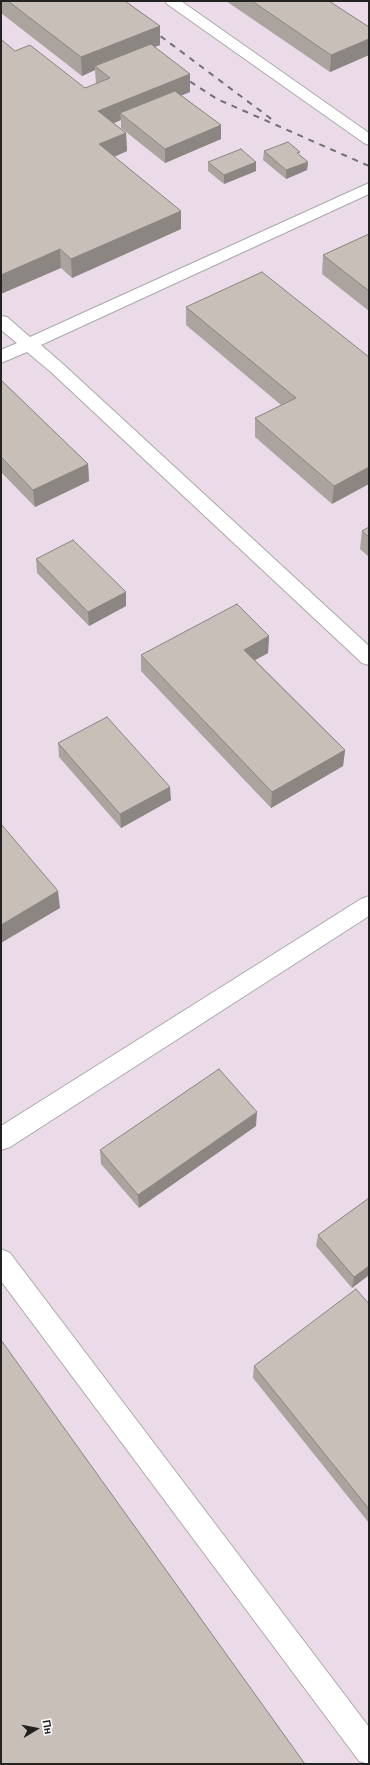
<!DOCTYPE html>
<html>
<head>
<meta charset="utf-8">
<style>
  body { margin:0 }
  #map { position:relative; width:370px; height:1765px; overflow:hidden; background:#f2efe9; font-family:Arial,sans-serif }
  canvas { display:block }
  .frame { position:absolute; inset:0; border:2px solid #222; pointer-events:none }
  .north { position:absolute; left:16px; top:1709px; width:40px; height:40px; -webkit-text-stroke:3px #fff; paint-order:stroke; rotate:80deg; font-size:11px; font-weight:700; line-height:16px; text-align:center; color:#222 }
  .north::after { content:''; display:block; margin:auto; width:14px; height:18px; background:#222; clip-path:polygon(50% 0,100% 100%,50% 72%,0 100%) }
</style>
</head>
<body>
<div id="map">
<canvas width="370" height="1765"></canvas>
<div class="frame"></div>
<div class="north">Пн</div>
</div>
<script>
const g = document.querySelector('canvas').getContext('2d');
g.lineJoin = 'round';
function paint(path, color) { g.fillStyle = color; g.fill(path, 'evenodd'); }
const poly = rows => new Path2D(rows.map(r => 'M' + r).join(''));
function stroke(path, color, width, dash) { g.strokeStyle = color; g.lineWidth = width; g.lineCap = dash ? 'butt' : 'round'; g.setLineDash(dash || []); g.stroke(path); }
const industrial = poly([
  [1,1,369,1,369,1764,1,1764]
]);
const minor = poly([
  [165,1,181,1,369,133,369,145,364,143,167,4,165,1],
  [369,183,369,194,41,345,64,365,369,646,369,665,362,663,52,373,27,352,1,363,1,350,17,343,1,330,1,316,7,317,30,337,369,183],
  [369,896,369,916,10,1147,1,1150,1,1126,361,899,369,896],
  [1,1249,10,1253,369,1727,369,1764,359,1761,1,1281,1,1249]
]);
const rail = poly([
  [151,29,274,121],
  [180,75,217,99,369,166]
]);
const wall = poly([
  [1,1,125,1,160,26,160,45,154,47,190,74,190,92,181,95,221,125,221,139,165,163,121,128,121,120,114,123,126,133,127,151,114,157,181,211,181,229,72,278,61,268,15,51,85,88,96,84,95,70,82,76,1,13],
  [226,1,329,1,369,27,369,55,330,72],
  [264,151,300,155,308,162,307,170,286,179,263,160],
  [208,162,256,171,224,184,208,171],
  [369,234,369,311,322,274,323,255],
  [186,307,369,357,332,504,255,437,255,418,281,405,186,325],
  [1,380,88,464,89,481,35,507,1,472],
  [369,527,369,557,360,549,362,531],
  [36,559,126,592,126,606,89,626,37,573],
  [269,636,268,653,255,660,345,750,343,766,271,808,141,671,141,655],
  [58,743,171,800,121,828,59,757],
  [256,1126,139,1208,101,1164,100,1150],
  [369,1198,369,1275,352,1288,316,1246,318,1235],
  [369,1304,369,1523,253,1378,254,1366]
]);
const shadedWall = poly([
  [160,26,160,45,98,69,95,66,95,70,82,76,81,57],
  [369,39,369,55,330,72,331,55],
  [190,74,190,92,126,118,120,113,121,120,99,129,98,111],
  [221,125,221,139,165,163,165,149],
  [126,133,127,151,100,163,99,144],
  [256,162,256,171,224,184,224,175],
  [308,162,307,170,286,179,286,170],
  [181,211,181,229,72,278,71,259],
  [60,249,61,268,1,294,1,275],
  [88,464,89,481,35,507,33,490],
  [369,467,369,484,332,504,334,486],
  [126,592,126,606,89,626,88,612],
  [269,636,268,653,244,666,244,650],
  [345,750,343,766,271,808,272,792],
  [170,787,171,800,121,828,120,814],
  [58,891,60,908,1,943,1,925],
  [257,1112,256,1126,139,1208,138,1195],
  [369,1266,369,1275,352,1288,354,1277]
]);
const building = poly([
  [8,1,125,1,160,26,81,57,8,1],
  [252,1,329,1,369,27,369,39,331,55,252,1],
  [3,41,15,51,30,45,85,88,110,78,95,66,151,44,190,74,98,111,126,133,99,144,181,211,71,259,60,249,1,275,1,42,3,41],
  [175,91,221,125,165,149,120,113,175,91],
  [288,142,300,152,297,153,308,162,286,170,264,151,288,142],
  [241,149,256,162,224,175,208,162,241,149],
  [369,234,369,291,323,255,369,234],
  [262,272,369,357,369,467,334,486,255,418,296,398,186,307,262,272],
  [1,380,88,464,33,490,1,457,1,380],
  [369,527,369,537,362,531,369,527],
  [73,540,126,592,88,612,36,559,73,540],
  [237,604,269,636,244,650,345,750,272,792,141,655,237,604],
  [107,717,170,787,120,814,58,743,107,717],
  [1,824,58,891,1,925,1,824],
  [219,1069,257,1112,138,1195,100,1150,219,1069],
  [369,1198,369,1266,354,1277,318,1235,369,1198],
  [356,1289,369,1304,369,1509,254,1366,356,1289],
  [1,1340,305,1764,1,1764,1,1340]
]);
paint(industrial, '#ebdbe8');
stroke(minor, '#a9a9a9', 2);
paint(minor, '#fff');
stroke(rail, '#707070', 2, [6, 6]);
paint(wall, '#aba49e');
paint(shadedWall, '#8b8681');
paint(building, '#c7bfb8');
stroke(building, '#8b8681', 1);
</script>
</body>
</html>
